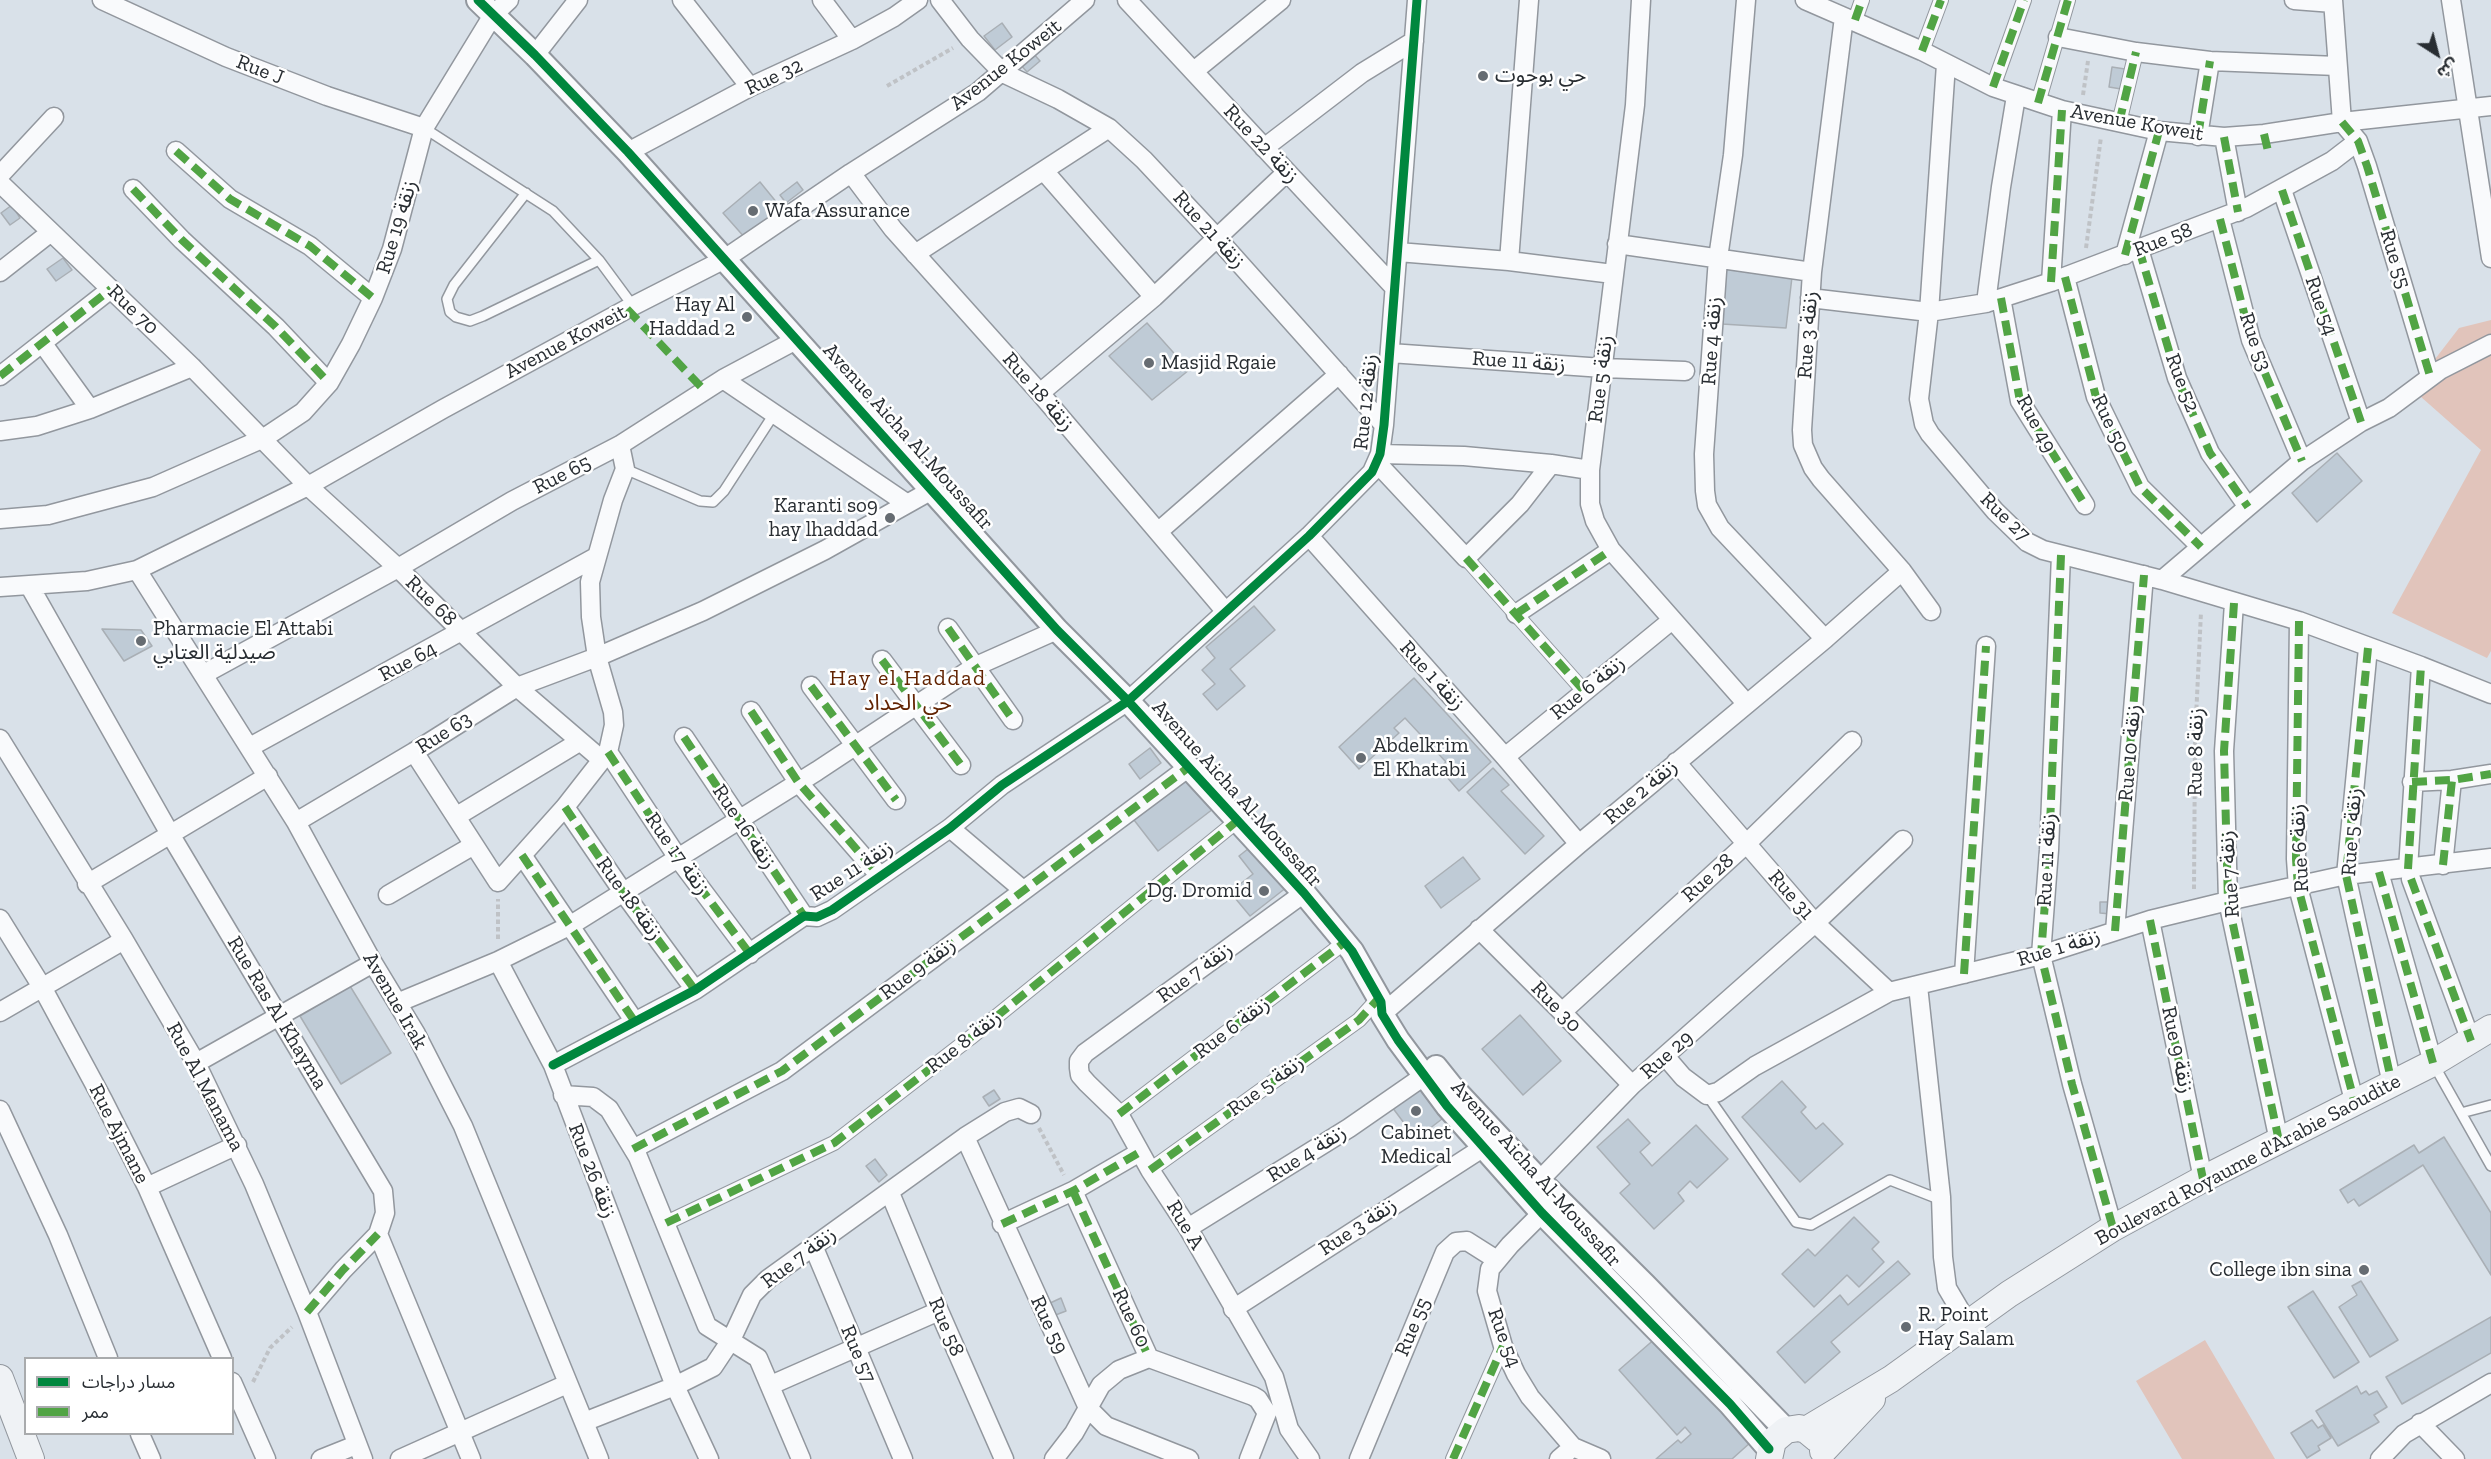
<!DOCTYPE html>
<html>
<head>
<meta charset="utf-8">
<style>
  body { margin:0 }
  #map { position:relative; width:2491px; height:1459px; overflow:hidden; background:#d9e1e9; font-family:"Zilla Slab","Noto Sans Arabic",serif }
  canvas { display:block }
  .legend { position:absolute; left:24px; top:1357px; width:210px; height:78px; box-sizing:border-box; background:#fff; border:2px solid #a9abad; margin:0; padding:8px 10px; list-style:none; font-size:18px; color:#282d32 }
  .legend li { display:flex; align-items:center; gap:12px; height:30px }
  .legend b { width:30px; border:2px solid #a9abad }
  .north { position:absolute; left:2407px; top:24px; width:60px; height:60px; -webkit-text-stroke:4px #fff; paint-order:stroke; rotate:144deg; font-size:16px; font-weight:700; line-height:24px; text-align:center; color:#282d32 }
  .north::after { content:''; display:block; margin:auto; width:21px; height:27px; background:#282d32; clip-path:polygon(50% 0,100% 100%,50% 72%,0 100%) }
</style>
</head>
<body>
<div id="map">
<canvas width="2491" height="1459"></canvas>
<ul class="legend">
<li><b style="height:8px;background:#00873e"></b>مسار دراجات</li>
<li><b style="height:8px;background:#51a444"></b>ممر</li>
</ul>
<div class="north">ش</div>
</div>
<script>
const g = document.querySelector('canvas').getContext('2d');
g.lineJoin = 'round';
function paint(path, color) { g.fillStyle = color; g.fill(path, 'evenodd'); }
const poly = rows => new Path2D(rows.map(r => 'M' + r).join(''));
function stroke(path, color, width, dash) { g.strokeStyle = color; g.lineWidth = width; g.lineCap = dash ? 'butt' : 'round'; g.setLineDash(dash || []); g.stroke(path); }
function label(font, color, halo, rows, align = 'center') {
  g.font = font + ' "Zilla Slab","Noto Sans Arabic",serif'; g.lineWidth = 5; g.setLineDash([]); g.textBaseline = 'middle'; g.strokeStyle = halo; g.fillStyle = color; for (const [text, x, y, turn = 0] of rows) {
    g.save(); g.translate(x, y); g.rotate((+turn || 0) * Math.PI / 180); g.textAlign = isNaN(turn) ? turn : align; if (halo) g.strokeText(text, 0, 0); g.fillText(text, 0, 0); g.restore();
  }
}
const green = poly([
  [2491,320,2491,651,2487,658,2392,613,2481,450,2412,389,2459,328],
  [2205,1340,2275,1459,2182,1459,2136,1381]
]);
const building = poly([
  [1002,23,1012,37,995,50,984,36,1002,23],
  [1033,53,1040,61,1027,72,1020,64,1033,53],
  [2112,67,2125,69,2121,89,2109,87,2112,67],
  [760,182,782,209,746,239,723,213,760,182],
  [797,182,803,190,786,203,780,195,797,182],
  [12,205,20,218,10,225,1,213,12,205],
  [63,258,72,270,56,281,47,269,63,258],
  [1725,268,1792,277,1786,328,1722,324,1725,268],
  [1147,323,1189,370,1152,400,1109,356,1147,323],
  [2337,453,2362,481,2317,522,2292,493,2337,453],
  [1254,606,1275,630,1230,669,1245,686,1217,710,1203,694,1215,684,1202,670,1215,658,1206,647,1254,606],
  [102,629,141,630,152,646,124,661,102,629],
  [1414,678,1491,762,1459,791,1439,768,1446,762,1405,718,1394,728,1399,733,1359,769,1339,747,1414,678],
  [1150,748,1161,763,1140,779,1129,764,1150,748],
  [1493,768,1509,785,1501,791,1544,836,1525,854,1467,792,1493,768],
  [1189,778,1213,809,1158,851,1134,820,1189,778],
  [1253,845,1287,887,1250,916,1230,892,1253,874,1239,856,1253,845],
  [1463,857,1480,879,1441,908,1425,886,1463,857],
  [2100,902,2112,902,2111,914,2100,913,2100,902],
  [350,986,391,1053,341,1084,300,1016,350,986],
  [1520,1015,1561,1061,1523,1095,1482,1049,1520,1015],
  [1782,1081,1806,1107,1801,1112,1816,1129,1823,1123,1843,1144,1800,1182,1742,1117,1782,1081],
  [1416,1084,1442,1119,1416,1139,1389,1103,1416,1084],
  [994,1090,1000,1099,989,1106,983,1097,994,1090],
  [1628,1119,1650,1143,1640,1152,1652,1166,1696,1125,1728,1159,1697,1188,1690,1181,1678,1193,1684,1201,1654,1229,1620,1193,1630,1184,1597,1147,1628,1119],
  [2444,1137,2491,1213,2491,1275,2423,1165,2359,1206,2354,1199,2348,1203,2340,1190,2414,1145,2419,1153,2444,1137],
  [875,1159,887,1175,879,1182,866,1166,875,1159],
  [1854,1217,1879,1242,1872,1249,1884,1262,1859,1287,1847,1275,1814,1307,1782,1274,1808,1249,1815,1256,1854,1217],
  [1898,1261,1910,1274,1831,1342,1840,1352,1805,1383,1777,1352,1840,1295,1848,1305,1898,1261],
  [2361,1281,2398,1340,2370,1357,2339,1307,2357,1295,2352,1286,2361,1281],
  [2313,1291,2359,1362,2334,1378,2288,1307,2313,1291],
  [1061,1298,1066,1311,1053,1316,1048,1304,1061,1298],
  [2491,1317,2491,1353,2402,1404,2386,1377,2491,1317],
  [1657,1337,1751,1442,1732,1459,1656,1459,1678,1440,1681,1443,1691,1434,1685,1427,1677,1435,1619,1370,1657,1337],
  [2357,1386,2361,1394,2366,1391,2369,1395,2377,1391,2387,1407,2374,1415,2379,1422,2338,1446,2316,1411,2357,1386],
  [2312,1420,2318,1428,2323,1425,2331,1438,2318,1446,2320,1450,2307,1458,2291,1433,2312,1420]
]);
const path = poly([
  [887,86,953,48],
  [2083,95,2088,61],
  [2086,248,2101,137],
  [2194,889,2195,739,2201,612],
  [498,939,498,899],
  [1039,1128,1064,1175],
  [253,1382,270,1348,292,1327]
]);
const service = poly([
  [424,128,553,211,599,260,633,306],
  [526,193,454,285,447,299,450,312,456,317,470,321,483,316,599,260],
  [625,469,700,501,713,502,724,491,774,414],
  [2434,1065,2491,1166],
  [1707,1095,1796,1222,1811,1225,1890,1180,1936,1198,1941,1197],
  [2461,1113,2491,1105]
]);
const pedestrian = poly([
  [1855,20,1862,0],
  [1922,51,1941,0],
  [1993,87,2024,0],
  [2038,103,2068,0],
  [2119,123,2136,52],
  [1466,558,1584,691],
  [1119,1114,1345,942],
  [1150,1170,1359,1020,1379,998],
  [666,1223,834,1143,970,1038,1237,821],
  [1453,1459,1503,1346]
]);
const minor = poly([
  [102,0,226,57,327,96,424,128],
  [682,0,750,87],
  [822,0,852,40],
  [940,0,970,39,1003,73,1058,99,1109,128,1144,160,1216,237,1384,425],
  [1127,0,1394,287],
  [1641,0,1635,105,1590,470,1590,504,1595,521,1611,550,1746,703],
  [1746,0,1733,155,1718,258,1704,454,1705,491,1707,505,1720,528,1825,639],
  [1805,0,1922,51,1993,87,2062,110,2159,131,2224,137,2264,134,2342,122,2491,106],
  [2294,0,2333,3],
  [2333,0,2342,122,2358,141,2367,166,2430,376],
  [2451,0,2491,258],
  [1844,17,1812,272,1802,430,1803,445,1813,468,1821,479,1902,571,1931,611],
  [2058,37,2136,52,2210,61,2337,66],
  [535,55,578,0],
  [1946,64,1929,312,1919,399,1924,424,1930,434,1995,511,2027,542,2043,550,2162,580,2299,621,2421,666,2491,694],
  [1194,71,1281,0],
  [2198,136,2210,61],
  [2224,137,2238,212],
  [1264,148,1362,73,1414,41],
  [176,151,230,199,310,246,373,298],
  [628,152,750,87,852,40,894,17,918,0],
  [1044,171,1154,297],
  [851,173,893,229,1040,393,1226,612],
  [0,175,54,117],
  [0,183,192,367,308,486,398,568,517,687,602,760],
  [133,189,182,240,276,327,329,383],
  [2282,190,2361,422],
  [2220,219,2251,340,2302,461],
  [1617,244,1812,272],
  [2139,249,2177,378,2210,453,2248,507],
  [1398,252,1509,261,1613,274],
  [915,254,1109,128],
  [2125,255,2159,131],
  [1509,261,1529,0],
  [0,272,51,232],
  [2065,277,2096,397,2140,487,2201,547],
  [2051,282,2062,110],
  [1810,298,1929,312,1986,303,2051,282,2246,208,2332,161,2358,141],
  [2001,298,2020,401,2085,505],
  [1986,303,2001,187,2016,96],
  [43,344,90,409],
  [1390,353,1603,368,1685,371],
  [0,376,111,289],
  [723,379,796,340],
  [1040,393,1154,297,1287,172],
  [0,431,37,426,90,409,192,367],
  [1380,454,1464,456,1551,464,1590,470],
  [1377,463,1466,558,1520,504,1551,464],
  [0,519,48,515,153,487,264,438,303,412,329,383,351,344,373,298,392,249,424,128,493,15,509,0],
  [1159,531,1339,374],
  [1309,536,1505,757,1579,844],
  [2061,555,2049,850,2041,955,2072,1084,2113,1228],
  [137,570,296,822,373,963,416,1034,463,1126,599,1459],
  [2162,580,2302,461,2361,422,2389,408,2440,370,2491,344],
  [29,585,170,834,383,1191,385,1213,378,1234,471,1459],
  [0,587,87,581,137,570,308,486,443,409,627,309,723,260,851,173,978,92,1085,0],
  [2234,603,2224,751,2228,901,2279,1141],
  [1516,614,1611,550],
  [2299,621,2296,859,2298,887,2355,1104],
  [948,628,1013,720],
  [2368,648,2346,875,2392,1084],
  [882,660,961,765],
  [204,674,398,568,512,501,620,445,723,379,906,503],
  [811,686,896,800],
  [751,711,798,782,879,875],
  [684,737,804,916],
  [0,739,124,940,196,1063,254,1184,307,1312,363,1459],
  [250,747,596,557],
  [414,752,498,882,565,807,608,752,614,725,613,712,597,657,591,617,590,582,613,500,625,469,620,445],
  [608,752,678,858,750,954],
  [1505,757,1672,620],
  [1676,762,1815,923,1889,992],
  [2412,782,2452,780,2491,774],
  [565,807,623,892,695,990],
  [457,816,579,742],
  [296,822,414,752,517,687,597,657,703,611,825,550,932,490],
  [950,828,1023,890],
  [522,855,635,1022],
  [2443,865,2452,780],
  [2408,869,2421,666],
  [2379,872,2433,1063],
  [2411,879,2471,1041],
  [87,884,268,776],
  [1304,893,1085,1053,1079,1061,1079,1068,1080,1075,1087,1083,1119,1114,1150,1170,1188,1228,1274,1377,1289,1429,1310,1459],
  [388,895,474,845],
  [0,919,42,987,103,1100,147,1187,222,1358],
  [2150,920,2203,1179],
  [1479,929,1562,1012,1632,1085],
  [2115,931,2144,575],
  [498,961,553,1065,675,1386,709,1459],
  [1964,974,1986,646],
  [1918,986,1941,1197,1943,1257,1947,1288,1967,1322],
  [397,1003,498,961,571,925,817,771,974,667,1057,630],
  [0,1012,124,940],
  [1562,1012,1746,844,1852,741],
  [1382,1014,1579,844,1825,639,1902,571],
  [1665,1056,1683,1077,1707,1095,1718,1092,1755,1066,1889,992,2041,955,2150,920,2228,901,2346,875,2491,858],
  [196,1063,373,963],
  [553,1065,695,990,804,916,817,917,832,910,950,828,1002,785,1128,701,1309,536,1372,472,1380,454,1384,425,1417,0],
  [563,1095,593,1097,609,1109,638,1157,707,1326,758,1358,801,1459],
  [0,1110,58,1235,108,1358],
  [965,1137,1088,1408,1106,1426,1189,1459],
  [633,1149,782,1071,1189,767],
  [147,1187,237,1145],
  [1530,1190,1632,1085,1815,923,1903,840],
  [1073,1191,1149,1358,1253,1396,1258,1399,1267,1413],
  [890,1193,939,1311,1004,1459],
  [1542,1213,1510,1245,1490,1269,1487,1291,1503,1346,1516,1374,1530,1397,1573,1447,1601,1459],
  [1002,1224,1073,1191,1140,1152],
  [1188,1228,1349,1128,1424,1076],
  [814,1248,903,1459],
  [1233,1309,1484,1147],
  [307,1312,343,1270,378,1234],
  [232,1382,266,1459],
  [771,1385,939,1311],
  [584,1422,675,1386,713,1367,731,1340,752,1295,768,1279,965,1137,1005,1112,1019,1108,1031,1114],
  [2420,1423,2455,1459],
  [140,1434,151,1459],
  [321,1459,356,1445],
  [400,1459,567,1384],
  [1054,1459,1074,1433,1101,1385,1119,1370,1149,1358],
  [1249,1459,1267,1413],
  [1359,1459,1445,1252,1456,1242,1467,1241,1497,1260],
  [1559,1459,1573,1447],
  [2380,1459,2404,1434,2491,1383]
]);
const tertiary = poly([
  [478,0,535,55,628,152,1057,630,1128,701,1304,893,1352,951,1381,1002,1382,1014,1398,1040,1447,1106,1542,1213,1730,1404,1769,1449],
  [1436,1067,1452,1087,1539,1180,1645,1285,1786,1430]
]);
const secondary = poly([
  [0,1378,31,1459],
  [1806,1430,1891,1379,2009,1294,2113,1228,2203,1179,2433,1063,2491,1028],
  [1823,1451,1872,1399],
  [1769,1459,1773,1441,1786,1430,1799,1428,1806,1430,1817,1439]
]);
const quiet = poly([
  [1855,20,1862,0],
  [1922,51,1941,0],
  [1993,87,2024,0],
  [2038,103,2068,0],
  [2342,122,2358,141,2367,166,2430,376],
  [2119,123,2136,52],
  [2264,134,2268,151],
  [2198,136,2210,61],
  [2224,137,2238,212],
  [176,151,230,199,310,246,373,298],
  [133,189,182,240,276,327,329,383],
  [2282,190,2361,422],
  [2220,219,2251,340,2302,461],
  [2139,249,2177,378,2210,453,2248,507],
  [2125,255,2159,131],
  [2065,277,2096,397,2140,487,2201,547],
  [2051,282,2062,110],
  [2001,298,2020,401,2085,505],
  [627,309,704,390],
  [0,376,111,289],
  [2061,555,2049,850,2041,955,2072,1084,2113,1228],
  [1466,558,1584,691],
  [2234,603,2224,751,2228,901,2279,1141],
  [1516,614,1611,550],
  [2299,621,2296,859,2298,887,2355,1104],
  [948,628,1013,720],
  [2368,648,2346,875,2392,1084],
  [882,660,961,765],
  [811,686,896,800],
  [751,711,798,782,879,875],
  [684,737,804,916],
  [608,752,678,858,750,954],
  [2412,782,2452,780,2491,774],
  [565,807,623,892,695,990],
  [522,855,635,1022],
  [2443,865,2452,780],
  [2408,869,2421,666],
  [2379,872,2433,1063],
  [2411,879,2471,1041],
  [2150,920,2203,1179],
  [2115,931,2144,575],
  [1964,974,1986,646],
  [1119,1114,1345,942],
  [633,1149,782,1071,1189,767],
  [1150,1170,1359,1020,1379,998],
  [1073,1191,1149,1358],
  [666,1223,834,1143,970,1038,1237,821],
  [1002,1224,1073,1191,1140,1152],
  [307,1312,343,1270,378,1234],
  [1453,1459,1503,1346]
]);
const cycleway = poly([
  [478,0,535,55,628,152,1057,630,1128,701,1304,893,1352,951,1381,1002,1382,1014,1398,1040,1447,1106,1542,1213,1730,1404,1769,1449],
  [553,1065,695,990,804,916,817,917,832,910,950,828,1002,785,1128,701,1309,536,1372,472,1380,454,1384,425,1417,0]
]);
const markers = [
  [1483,76,6,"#666c72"],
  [753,211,6,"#666c72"],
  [747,317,6,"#666c72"],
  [1149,363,6,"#666c72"],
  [890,518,6,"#666c72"],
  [141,641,6,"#666c72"],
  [1361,758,6,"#666c72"],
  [1264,891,6,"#666c72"],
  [1416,1111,6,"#666c72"],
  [2364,1270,6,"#666c72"],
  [1906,1327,6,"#666c72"]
];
const streetNames = [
  ["Avenue Koweit",1006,65,-38],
  ["Rue J",260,70,21],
  ["Rue 32",774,77,-25],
  ["Avenue Koweit",2137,123,10],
  ["Rue 22 زنقة",1261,144,47],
  ["Rue 19 زنقة",397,227,-73],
  ["Rue 21 زنقة",1209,230,48],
  ["Rue 58",2163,240,-21],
  ["Rue 55",2395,259,73],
  ["Rue 54",2321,306,71],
  ["Rue 70",133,310,44],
  ["Rue 3 زنقة",1808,335,-86],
  ["Rue 4 زنقة",1712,341,-86],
  ["Avenue Koweit",566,342,-28],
  ["Rue 53",2255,342,71],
  ["Rue 11 زنقة",1519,362,4],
  ["Rue 5 زنقة",1601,379,-83],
  ["Rue 52",2182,383,69],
  ["Rue 18 زنقة",1038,392,49],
  ["Rue 12 زنقة",1366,402,-84],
  ["Rue 49",2036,424,62],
  ["Rue 50",2110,424,65],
  ["Avenue Aicha Al-Moussafir",908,437,48],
  ["Rue 65",562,475,-27],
  ["Rue 27",2005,517,44],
  ["Rue 68",431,601,44],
  ["Rue 64",408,662,-28],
  ["Rue 1 زنقة",1432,676,48],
  ["Rue 6 زنقة",1588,688,-39],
  ["Rue 63",444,733,-32],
  ["Rue 8 زنقة",2196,752,-89],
  ["Rue 10 زنقة",2130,753,-85],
  ["Rue 2 زنقة",1641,792,-40],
  ["Avenue Aicha Al-Moussafir",1237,794,48],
  ["Rue 16 زنقة",744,827,56],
  ["Rue 5 زنقة",2352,832,-86],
  ["Rue 6 زنقة",2300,848,-93],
  ["Rue 17 زنقة",677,854,55],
  ["Rue 11 زنقة",2047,860,-87],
  ["Rue 11 زنقة",852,871,-33],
  ["Rue 7 زنقة",2230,874,-94],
  ["Rue 28",1708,878,-42],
  ["Rue 31",1791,895,49],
  ["Rue 18 زنقة",629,899,54],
  ["Rue 1 زنقة",2059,948,-17],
  ["Rue 9 زنقة",918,969,-37],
  ["Rue 7 زنقة",1195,973,-36],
  ["Avenue Irak",395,1001,60],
  ["Rue 30",1556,1007,46],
  ["Rue Ras Al Khayma",277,1013,59],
  ["Rue 6 زنقة",1232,1028,-37],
  ["Rue 8 زنقة",964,1042,-38],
  ["Rue 9 زنقة",2177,1050,78],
  ["Rue 29",1667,1055,-41],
  ["Rue 5 زنقة",1266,1086,-36],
  ["Rue Al Manama",205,1087,62],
  ["Rue Ajmane",119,1134,63],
  ["Rue 4 زنقة",1307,1154,-32],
  ["Boulevard Royaume d'Arabie Saoudite",2248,1160,-28],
  ["Rue 26 زنقة",592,1171,69],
  ["Avenue Aicha Al-Moussafir",1536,1174,48],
  ["Rue A",1185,1225,59],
  ["Rue 3 زنقة",1358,1227,-33],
  ["Rue 7 زنقة",799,1258,-37],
  ["Rue 60",1131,1318,65],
  ["Rue 59",1049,1325,65],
  ["Rue 58",946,1327,67],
  ["Rue 55",1413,1327,-67],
  ["Rue 54",1504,1338,70],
  ["Rue 57",858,1354,67]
];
const poiNames = [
  ["حي بوحوت",1495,76],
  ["Wafa Assurance",765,211],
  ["Hay Al",735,305,"right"],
  ["Haddad 2",735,329,"right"],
  ["Masjid Rgaie",1161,363],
  ["Karanti so9",878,506,"right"],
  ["hay lhaddad",878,530,"right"],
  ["Pharmacie El Attabi",153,629],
  ["صيدلية العتابي",153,653],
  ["Abdelkrim",1373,746],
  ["El Khatabi",1373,770],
  ["Dg. Dromid",1252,891,"right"],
  ["Cabinet",1416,1133,"center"],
  ["Medical",1416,1157,"center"],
  ["College ibn sina",2352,1270,"right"],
  ["R. Point",1918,1315],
  ["Hay Salam",1918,1339]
];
const neighbourhoodNames = [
  ["Hay el Haddad",908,679],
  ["حي الحداد",908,704]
];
paint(green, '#e1c4bb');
paint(building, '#bfcbd6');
stroke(building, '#a9afb5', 1.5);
stroke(service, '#92979e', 12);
stroke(pedestrian, '#92979e', 16);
stroke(minor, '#92979e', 21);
stroke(tertiary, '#92979e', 26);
stroke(secondary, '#92979e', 28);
stroke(path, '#bfc2c6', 4, [4.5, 3]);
stroke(service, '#f9fafc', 9);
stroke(pedestrian, '#f9fafc', 14);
stroke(minor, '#f9fafc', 18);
stroke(tertiary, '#f9fafc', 22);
stroke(secondary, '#eff2f5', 26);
stroke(quiet, '#51a444', 8, [15, 8]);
stroke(cycleway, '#00873e', 9);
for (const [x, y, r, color] of markers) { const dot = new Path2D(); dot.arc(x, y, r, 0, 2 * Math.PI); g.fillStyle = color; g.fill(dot); stroke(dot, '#fff', 2); }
label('21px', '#282d32', '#fff', streetNames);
label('21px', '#282d32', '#fff', poiNames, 'left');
g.letterSpacing = '1.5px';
label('22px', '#622302', '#fff', neighbourhoodNames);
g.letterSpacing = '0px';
</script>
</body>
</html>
